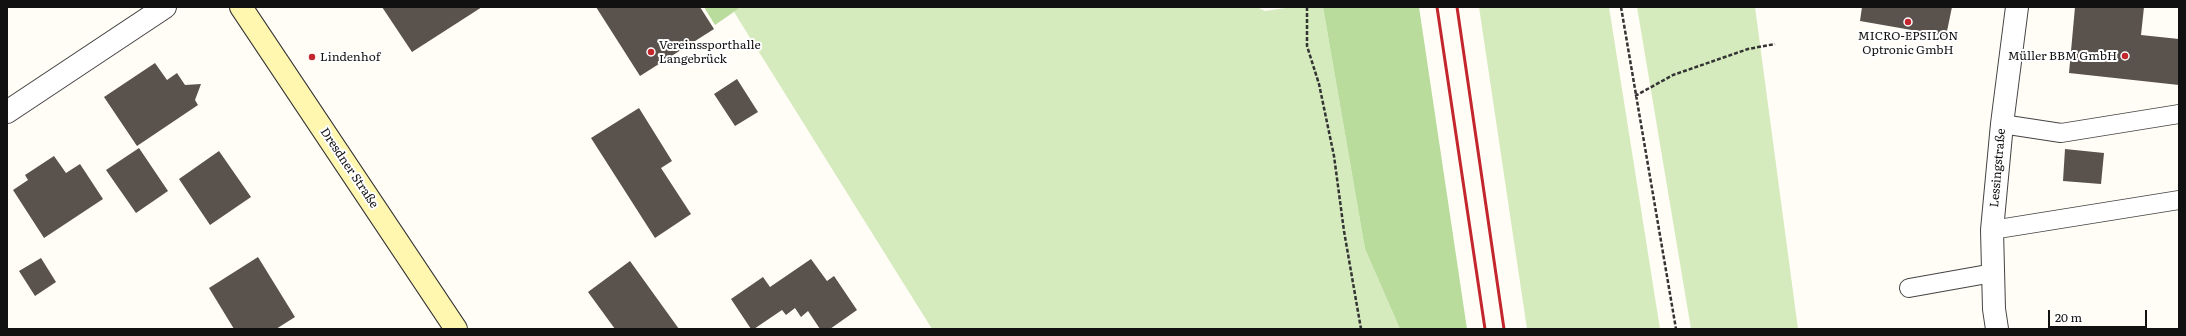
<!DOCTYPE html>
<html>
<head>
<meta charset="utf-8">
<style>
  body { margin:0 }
  #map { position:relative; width:2186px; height:336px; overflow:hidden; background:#fffdf5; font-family:Literata,serif }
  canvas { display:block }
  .frame { position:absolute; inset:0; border:8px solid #111; pointer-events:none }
  .scale { position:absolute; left:2048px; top:310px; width:99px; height:18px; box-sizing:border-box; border:2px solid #111; border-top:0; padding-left:5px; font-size:12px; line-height:14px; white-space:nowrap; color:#111; -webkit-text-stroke:3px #fff; paint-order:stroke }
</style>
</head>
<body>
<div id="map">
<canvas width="2186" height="336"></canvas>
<div class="frame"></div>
<div class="scale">20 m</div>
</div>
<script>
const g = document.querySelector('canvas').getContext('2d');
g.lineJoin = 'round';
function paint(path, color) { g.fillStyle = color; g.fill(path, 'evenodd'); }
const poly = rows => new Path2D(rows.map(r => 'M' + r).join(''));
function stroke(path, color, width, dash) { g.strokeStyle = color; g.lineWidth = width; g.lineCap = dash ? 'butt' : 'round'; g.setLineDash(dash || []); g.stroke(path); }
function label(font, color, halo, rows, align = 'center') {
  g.font = font + ' Literata,serif'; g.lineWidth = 4; g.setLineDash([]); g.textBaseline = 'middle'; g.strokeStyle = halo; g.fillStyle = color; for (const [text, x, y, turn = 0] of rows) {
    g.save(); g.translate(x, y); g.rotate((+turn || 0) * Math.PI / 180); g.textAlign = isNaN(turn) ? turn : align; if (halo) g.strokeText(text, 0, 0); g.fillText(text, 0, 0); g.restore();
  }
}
const green = poly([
  [741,7,1257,7,1265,11,1292,7,1323,7,1365,249,1400,329,932,329,734,12],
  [1479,7,1609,7,1660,329,1527,329],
  [1637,7,1755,7,1798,329,1691,329]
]);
const forest = poly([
  [704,7,741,7,715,25],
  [1323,7,1419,7,1467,329,1400,329,1365,249]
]);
const building = poly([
  [382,7,482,7,412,52],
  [596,7,700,7,714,29,640,76],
  [1862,7,1952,7,1946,36,1860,21],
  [2075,7,2144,7,2141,35,2179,39,2179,85,2069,73],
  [155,63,167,80,177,73,185,85,201,84,195,100,198,105,137,146,104,97],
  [737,79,758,112,735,126,714,94],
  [639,108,672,161,661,168,691,214,655,238,591,138],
  [139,148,168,191,136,213,106,170],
  [2065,149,2104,153,2101,184,2063,181],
  [219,151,251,197,210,225,179,179],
  [54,156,66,173,80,164,103,199,44,238,13,190,28,180,25,175],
  [258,257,295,317,276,329,234,329,209,288],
  [41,258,56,282,35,296,19,271],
  [811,259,827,281,834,276,857,310,830,329,820,329,808,311,801,317,795,308,786,315,782,310,754,329,751,329,731,299,763,277,770,287],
  [630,261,679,329,615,329,588,292]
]);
const path = poly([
  [1307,7,1307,46,1319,84,1334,156,1344,231,1361,329],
  [1621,7,1676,329],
  [1635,96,1673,75,1748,49,1775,44]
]);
const lane = poly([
  [2002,124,2061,133,2179,114],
  [1992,230,2179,200],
  [1909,288,1993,273]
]);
const street = poly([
  [7,112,165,7],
  [1997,329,1994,309,1992,230,2002,124,2017,7]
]);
const secondary = poly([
  [241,7,456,329]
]);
const rail = poly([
  [1437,7,1485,329],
  [1457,7,1504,329]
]);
const markers = [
  [1908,22,4,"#c4262e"],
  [651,52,4,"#c4262e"],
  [2125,56,4,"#c4262e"],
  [312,57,4,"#c4262e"]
];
const poiNames = [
  ["MICRO-EPSILON",1908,36,"center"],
  ["Optronic GmbH",1908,50,"center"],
  ["Vereinssporthalle",659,45],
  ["Langebrück",659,59],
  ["Müller BBM GmbH",2117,56,"right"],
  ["Lindenhof",320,57]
];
const streetNames = [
  ["Dresdner Straße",349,168,56],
  ["Lessingstraße",1998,168,-85]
];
paint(green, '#d5ebbd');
paint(forest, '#b9dc9c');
paint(building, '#5a524d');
stroke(lane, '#444', 20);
stroke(street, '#444', 24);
stroke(secondary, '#333', 24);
stroke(path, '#333', 2.5, [4, 2]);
stroke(lane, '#fff', 18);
stroke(street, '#fff', 22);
stroke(secondary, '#fff6b0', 22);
stroke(rail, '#c4262e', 3);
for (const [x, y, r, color] of markers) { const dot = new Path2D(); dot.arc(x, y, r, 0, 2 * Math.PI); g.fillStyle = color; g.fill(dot); stroke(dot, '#fff', 1.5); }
label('12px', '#111', '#fff', poiNames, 'left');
label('12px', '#111', '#fff', streetNames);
</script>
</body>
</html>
